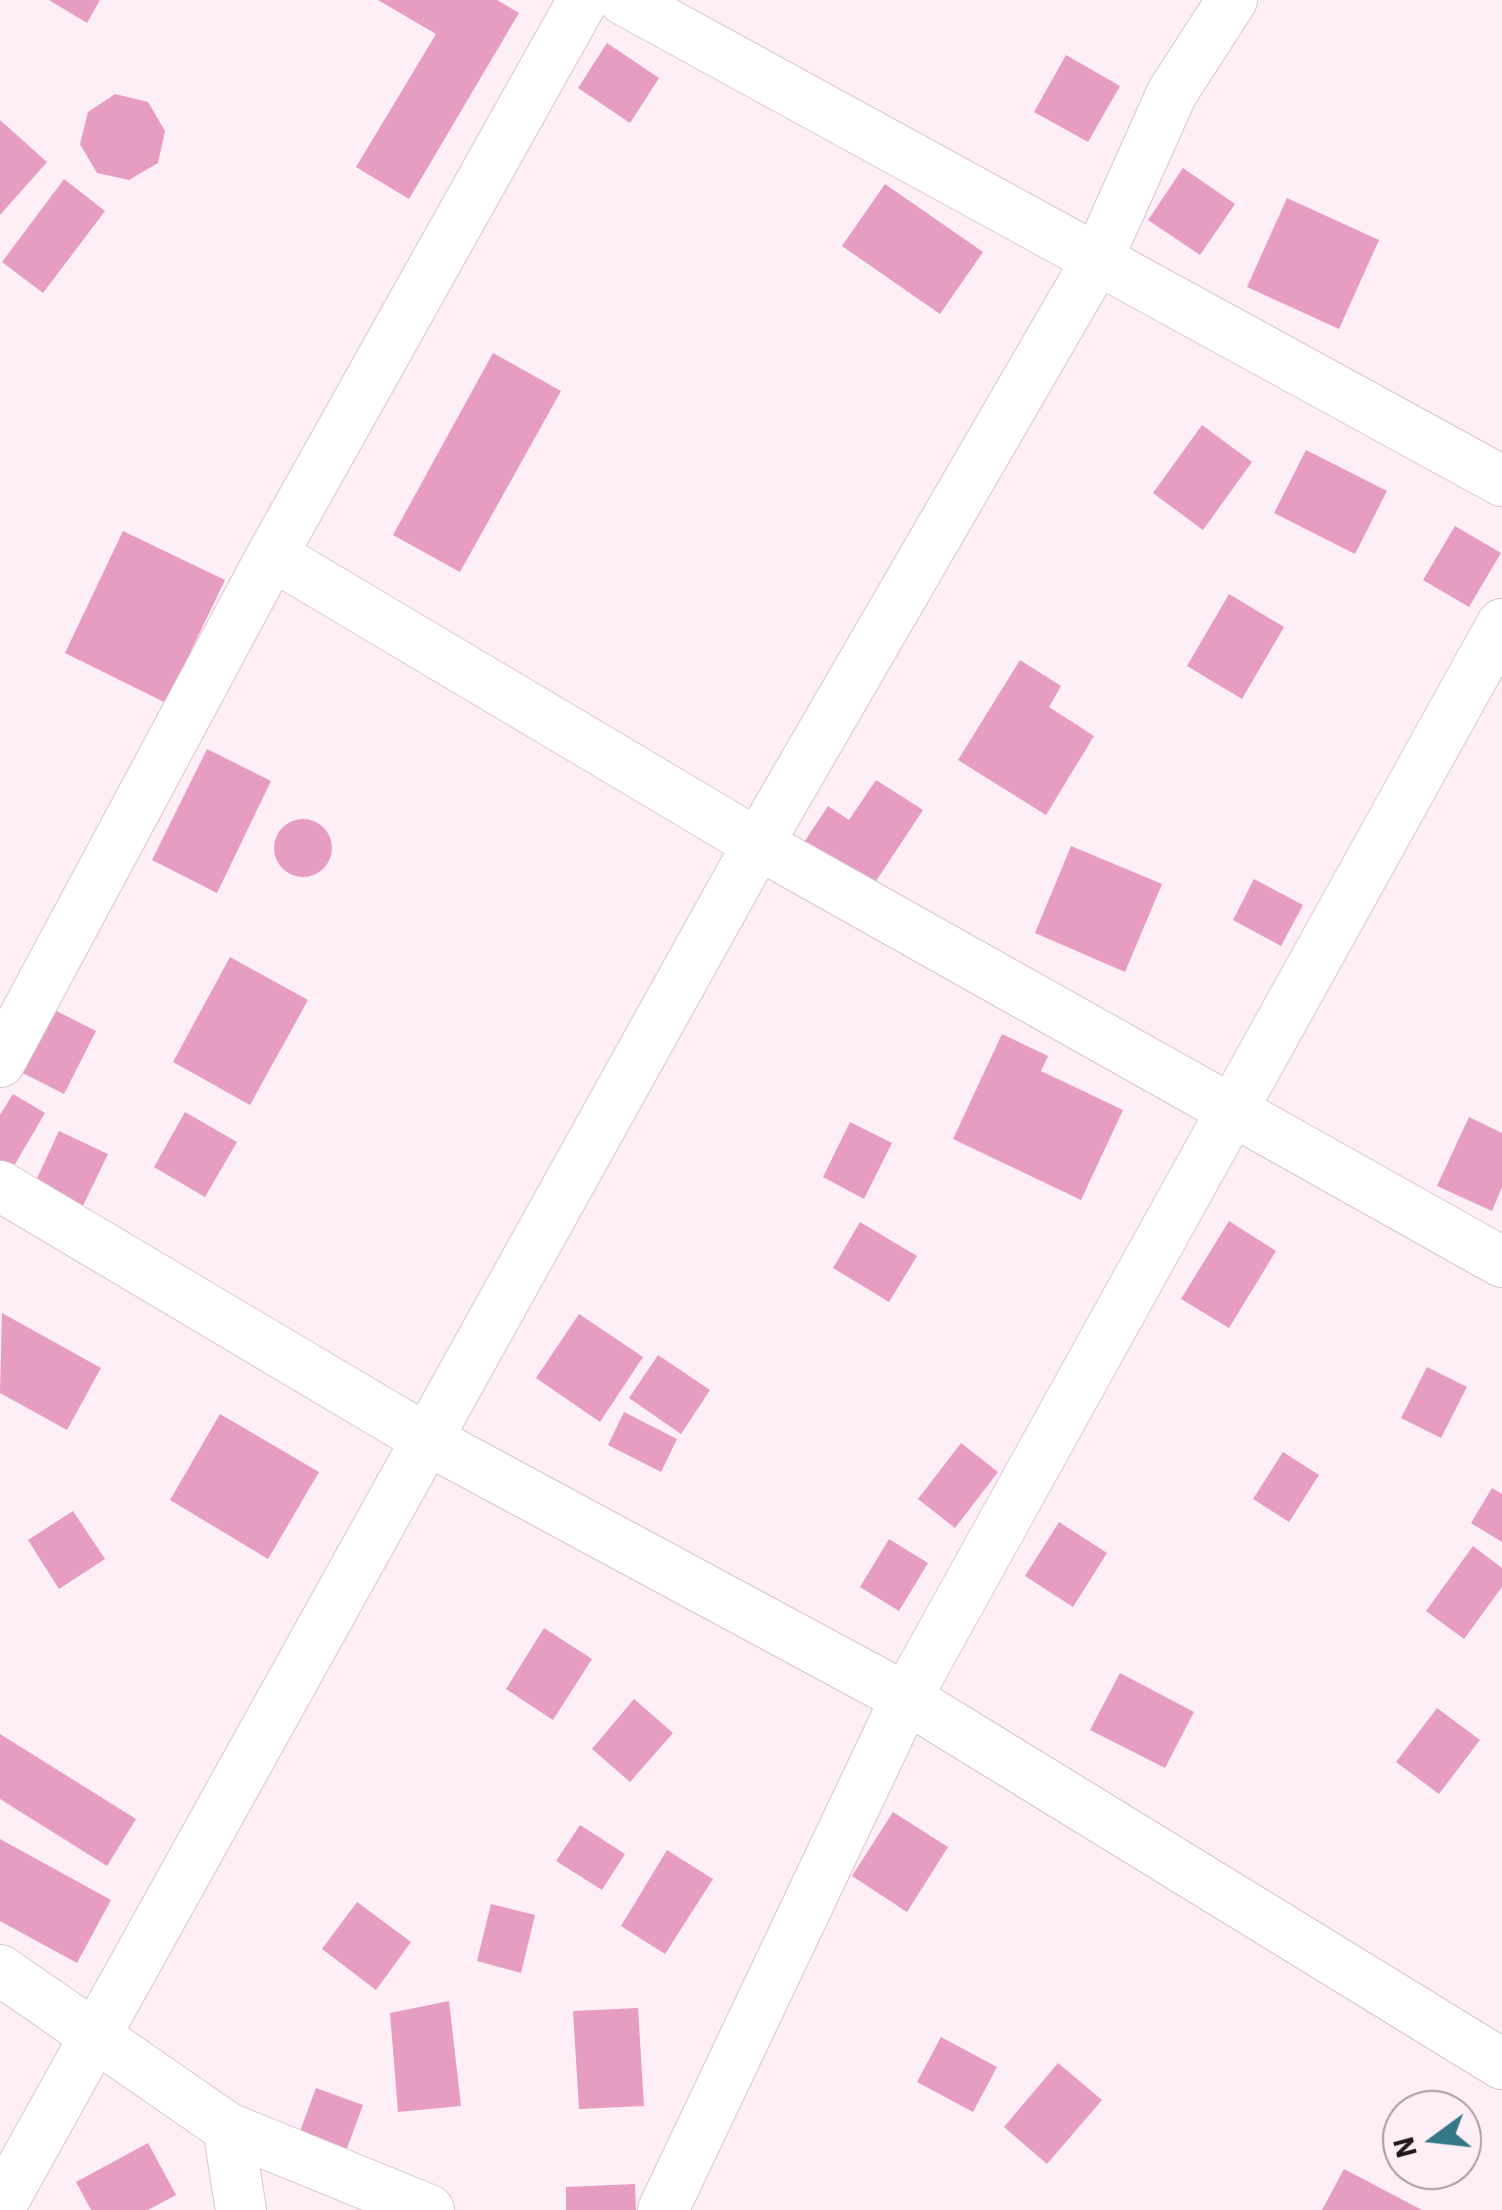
<!DOCTYPE html>
<html>
<head>
<meta charset="utf-8">
<style>
  body { margin:0 }
  #map { position:relative; width:1502px; height:2210px; overflow:hidden; background:#feeff6; font-family:"IBM Plex Sans",sans-serif }
  canvas { display:block }
  .north { position:absolute; left:1382px; top:2090px; width:100px; height:100px; box-sizing:border-box; background:#feeff6; border:2px solid #a6999f; border-radius:50%; rotate:255deg; font-size:28px; font-weight:700; line-height:40px; text-align:center; color:#21191d }
  .north::after { content:''; display:block; margin:auto; width:35px; height:45px; background:#347888; clip-path:polygon(50% 0,100% 100%,50% 72%,0 100%) }
</style>
</head>
<body>
<div id="map">
<canvas width="1502" height="2210"></canvas>
<div class="north">N</div>
</div>
<script>
const g = document.querySelector('canvas').getContext('2d');
g.lineJoin = 'round';
function paint(path, color) { g.fillStyle = color; g.fill(path, 'evenodd'); }
const poly = rows => new Path2D(rows.map(r => 'M' + r).join(''));
function stroke(path, color, width, dash) { g.strokeStyle = color; g.lineWidth = width; g.lineCap = dash ? 'butt' : 'round'; g.setLineDash(dash || []); g.stroke(path); }
const building = poly([
  [49,0,100,0,87,23],
  [378,0,497,0,519,13,409,199,356,167,436,34],
  [607,43,659,78,630,123,578,88],
  [1066,55,1120,86,1088,142,1034,112],
  [115,94,148,102,165,131,158,163,129,180,97,173,80,144,88,112],
  [0,120,47,162,0,215],
  [1183,168,1235,204,1200,255,1148,220],
  [64,179,105,211,43,293,2,262],
  [885,184,983,252,940,314,842,246],
  [1287,198,1379,240,1339,329,1247,287],
  [493,353,561,391,460,572,393,535],
  [1202,425,1252,462,1203,530,1153,493],
  [1306,450,1387,491,1355,554,1274,513],
  [1455,526,1501,553,1469,607,1423,580],
  [123,531,225,580,166,703,65,653],
  [1229,594,1284,627,1242,699,1187,666],
  [1020,660,1061,686,1049,707,1094,736,1046,815,958,760],
  [207,749,271,781,217,893,152,860],
  [876,780,923,810,870,890,803,844,828,806,849,820],
  '274 848a29 29 0 1 1 58 0a29 29 0 1 1-58 0Z',
  [1071,846,1162,884,1125,972,1035,933],
  [1254,879,1303,905,1281,946,1233,920],
  [230,957,308,1000,250,1105,173,1062],
  [37,1001,96,1031,64,1094,5,1064],
  [1002,1034,1048,1056,1041,1071,1123,1110,1081,1200,953,1139],
  [13,1094,45,1113,11,1171,0,1164,0,1115],
  [185,1112,237,1142,205,1197,154,1167],
  [1469,1117,1502,1133,1502,1187,1492,1211,1437,1186],
  [850,1122,892,1143,864,1199,823,1177],
  [59,1131,108,1154,79,1214,31,1191],
  [1229,1221,1276,1251,1229,1328,1181,1299],
  [860,1222,917,1256,889,1302,833,1268],
  [2,1313,101,1368,67,1430,0,1393],
  [579,1314,643,1357,600,1422,536,1378],
  [658,1355,710,1390,681,1434,629,1398],
  [1427,1367,1467,1387,1441,1438,1401,1418],
  [624,1412,677,1439,661,1472,608,1445],
  [220,1414,319,1472,268,1559,170,1500],
  [961,1443,998,1472,955,1528,918,1499],
  [1283,1452,1319,1475,1289,1522,1253,1499],
  [1492,1488,1502,1494,1502,1542,1471,1523],
  [73,1511,105,1559,59,1589,28,1540],
  [1059,1522,1107,1553,1073,1607,1025,1576],
  [889,1539,928,1563,899,1611,860,1587],
  [1473,1546,1502,1568,1502,1587,1464,1639,1426,1611],
  [544,1628,592,1659,553,1720,506,1689],
  [1120,1673,1194,1712,1165,1768,1090,1730],
  [634,1699,673,1733,630,1782,592,1749],
  [1437,1708,1480,1740,1439,1794,1396,1762],
  [0,1734,136,1819,107,1866,0,1799],
  [893,1812,948,1847,907,1912,852,1876],
  [580,1825,625,1854,602,1890,556,1861],
  [0,1839,111,1900,77,1963,0,1921],
  [667,1850,713,1879,665,1954,621,1926],
  [357,1902,411,1942,376,1990,322,1949],
  [491,1904,535,1915,521,1973,477,1961],
  [449,2001,461,2106,398,2112,390,2013],
  [638,2008,644,2106,579,2109,573,2011],
  [941,2037,997,2067,973,2112,917,2082],
  [1058,2063,1102,2100,1047,2164,1004,2127],
  [316,2088,363,2105,343,2159,296,2142],
  [148,2143,176,2195,148,2210,91,2210,76,2182],
  [1344,2169,1422,2210,1322,2210],
  [635,2184,636,2210,566,2210,566,2187]
]);
const minor = poly([
  [624,0,1502,481],
  [272,555,758,844,1502,1262],
  [0,1062,272,555,583,0],
  [0,1186,426,1439,906,1698,1502,2064],
  [0,1970,228,2128,429,2210],
  [228,2128,241,2210],
  [0,2207,758,844,1098,258,1172,93,1232,0],
  [663,2210,906,1698,1502,624]
]);
paint(building, '#e79cc2');
stroke(minor, '#dbc4ce', 52);
stroke(minor, '#fff', 50);
</script>
</body>
</html>
